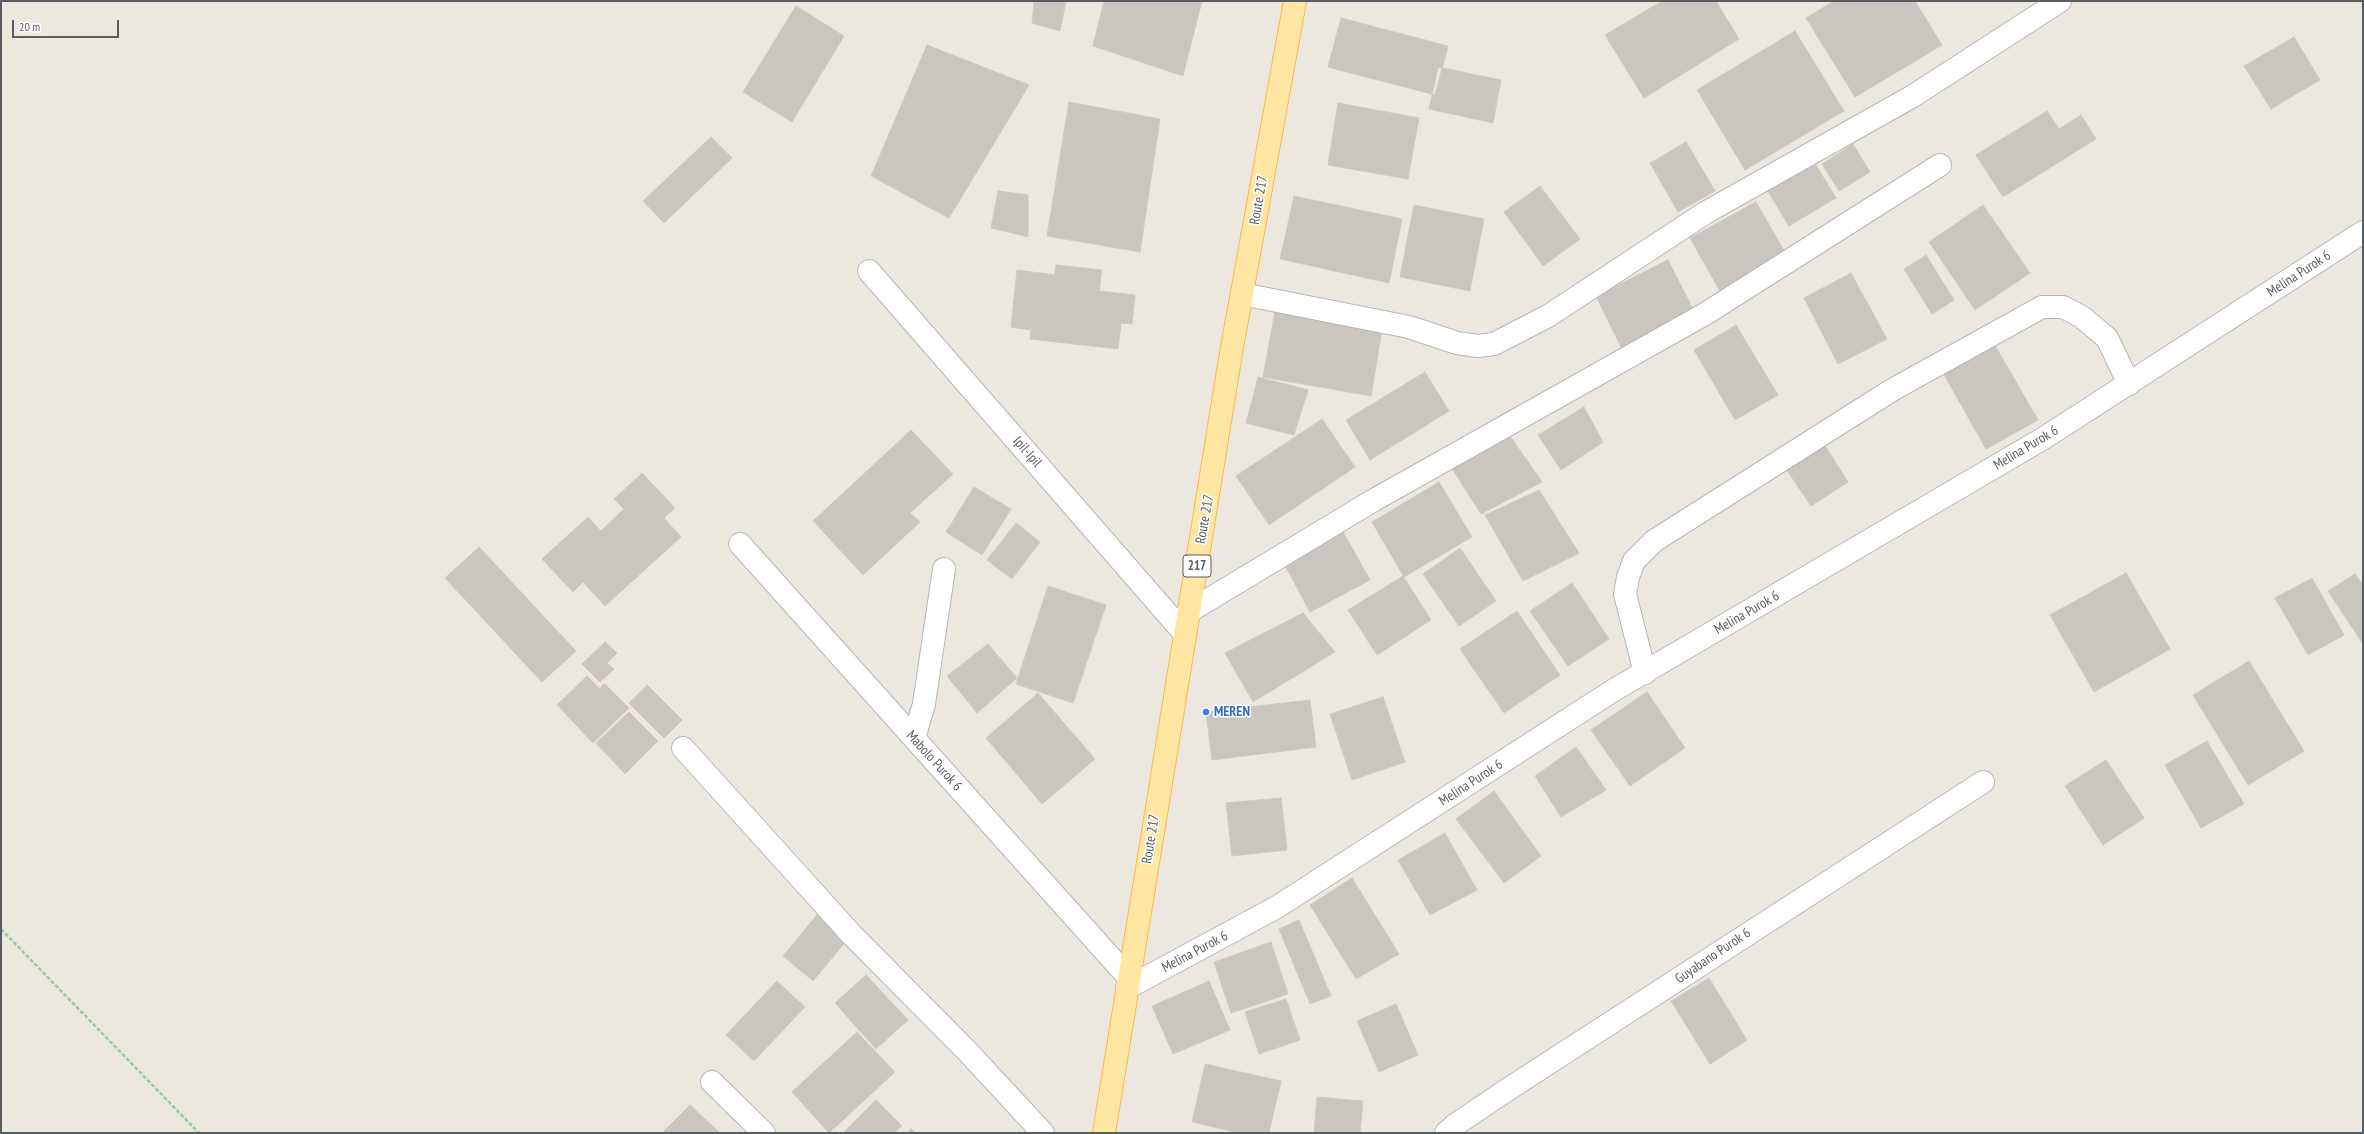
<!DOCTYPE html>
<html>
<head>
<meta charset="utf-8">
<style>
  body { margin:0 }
  #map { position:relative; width:2364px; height:1134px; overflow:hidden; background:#ede8df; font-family:"PT Sans Narrow",sans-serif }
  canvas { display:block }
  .frame { position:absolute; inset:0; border:2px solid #585d62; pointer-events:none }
  .scale { position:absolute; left:12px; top:20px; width:107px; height:18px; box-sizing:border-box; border:2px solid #585d62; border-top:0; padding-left:5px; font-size:12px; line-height:14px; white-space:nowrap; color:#585d62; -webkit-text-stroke:3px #fff; paint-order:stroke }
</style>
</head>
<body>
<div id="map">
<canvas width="2364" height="1134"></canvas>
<div class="frame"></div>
<div class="scale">20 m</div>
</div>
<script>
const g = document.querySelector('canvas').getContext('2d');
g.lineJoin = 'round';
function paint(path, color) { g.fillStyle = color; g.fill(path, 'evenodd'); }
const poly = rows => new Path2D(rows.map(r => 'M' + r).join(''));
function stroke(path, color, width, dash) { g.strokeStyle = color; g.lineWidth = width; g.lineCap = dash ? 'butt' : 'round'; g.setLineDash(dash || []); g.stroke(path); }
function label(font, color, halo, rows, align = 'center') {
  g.font = font + ' "PT Sans Narrow",sans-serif'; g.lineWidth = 3; g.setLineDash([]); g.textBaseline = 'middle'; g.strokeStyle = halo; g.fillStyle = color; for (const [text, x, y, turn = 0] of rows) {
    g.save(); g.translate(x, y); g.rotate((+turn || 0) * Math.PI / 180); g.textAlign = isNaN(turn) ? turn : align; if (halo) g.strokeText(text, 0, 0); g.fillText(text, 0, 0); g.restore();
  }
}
const building = poly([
  [1034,1,1066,1,1060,31,1032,23,1034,1],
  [1104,1,1202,1,1183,76,1093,46,1104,1],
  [1662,1,1716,1,1739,39,1644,98,1605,35,1662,1],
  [1834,1,1915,1,1942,45,1855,97,1806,18,1834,1],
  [796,6,844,36,792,122,743,92,796,6],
  [1341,18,1448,46,1435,95,1328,67,1341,18],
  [1795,31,1844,111,1745,170,1697,90,1795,31],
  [2294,37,2320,80,2271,109,2244,66,2294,37],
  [927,45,1029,85,949,218,871,176,927,45],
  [1438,67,1501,80,1493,123,1429,109,1438,67],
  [1069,102,1160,119,1140,252,1047,236,1069,102],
  [1338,103,1419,118,1408,179,1328,165,1338,103],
  [2047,111,2059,129,2081,115,2096,139,2003,197,1976,155,2047,111],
  [711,137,732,158,664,223,643,201,711,137],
  [1686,142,1715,191,1678,212,1650,163,1686,142],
  [1853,144,1870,172,1839,191,1822,164,1853,144],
  [1811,157,1836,198,1789,226,1764,185,1811,157],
  [1540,186,1580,239,1543,266,1504,212,1540,186],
  [998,191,1028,195,1028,237,991,228,998,191],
  [1294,196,1402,219,1389,283,1280,259,1294,196],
  [1756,202,1786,254,1720,291,1690,238,1756,202],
  [1414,205,1484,219,1470,291,1400,277,1414,205],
  [1983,205,2030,273,1975,310,1929,242,1983,205],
  [1926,255,1954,300,1932,314,1904,269,1926,255],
  [1668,260,1696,315,1623,351,1596,296,1668,260],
  [1056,265,1102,270,1099,291,1135,295,1132,324,1121,323,1118,349,1030,339,1031,330,1011,327,1017,270,1055,275,1056,265],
  [1851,273,1887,339,1838,364,1804,298,1851,273],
  [1275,311,1382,330,1371,396,1263,377,1275,311],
  [1736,325,1778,395,1735,420,1694,350,1736,325],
  [1993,342,2038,420,1986,449,1942,371,1993,342],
  [1425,372,1449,411,1370,460,1346,420,1425,372],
  [1258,377,1308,390,1294,435,1246,423,1258,377],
  [1584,407,1603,442,1561,470,1538,435,1584,407],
  [1322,419,1355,467,1269,525,1236,476,1322,419],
  [911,430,953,474,910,513,920,522,863,575,813,521,911,430],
  [1508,433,1542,482,1481,514,1448,462,1508,433],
  [1824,444,1848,482,1811,506,1786,469,1824,444],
  [642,473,675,508,664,518,681,537,605,606,583,582,573,592,542,559,588,517,601,531,624,509,614,499,642,473],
  [1439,482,1472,537,1404,577,1372,522,1439,482],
  [974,487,1011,509,982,555,946,532,974,487],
  [1539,490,1579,553,1523,581,1485,515,1539,490],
  [1016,523,1040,542,1012,579,987,560,1016,523],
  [1340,526,1370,580,1310,612,1281,558,1340,526],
  [479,547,576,651,542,682,445,578,479,547],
  [1460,548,1496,601,1459,626,1423,574,1460,548],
  [2126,573,2170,649,2094,692,2050,615,2126,573],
  [2355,574,2363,585,2363,644,2328,591,2355,574],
  [1403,576,1431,620,1377,655,1348,610,1403,576],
  [2312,578,2344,635,2308,655,2275,598,2312,578],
  [1572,583,1609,639,1568,666,1530,611,1572,583],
  [1048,586,1106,605,1073,703,1016,684,1048,586],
  [1517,611,1560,675,1504,713,1460,649,1517,611],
  [1303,613,1335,652,1253,702,1225,653,1303,613],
  [605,642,617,653,607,663,614,669,600,682,582,664,605,642],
  [988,644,1017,678,977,713,947,676,988,644],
  [2249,661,2304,751,2248,785,2193,695,2249,661],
  [587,676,600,689,604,683,629,708,593,743,557,705,587,676],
  [647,685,682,720,664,738,629,703,647,685],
  [1647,692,1685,748,1630,786,1591,730,1647,692],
  [1038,693,1095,759,1042,804,986,738,1038,693],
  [1383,697,1405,762,1352,780,1330,714,1383,697],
  [1310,700,1316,747,1212,760,1206,712,1310,700],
  [629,712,658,741,625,774,596,743,629,712],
  [2207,741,2244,804,2201,828,2165,765,2207,741],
  [1576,747,1606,790,1561,817,1535,776,1576,747],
  [2106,760,2144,818,2103,845,2065,786,2106,760],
  [1494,791,1541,856,1504,883,1456,819,1494,791],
  [1281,798,1287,850,1232,856,1226,803,1281,798],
  [1445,833,1477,890,1430,915,1398,860,1445,833],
  [1352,878,1399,954,1356,979,1310,905,1352,878],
  [817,915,847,940,813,981,783,956,817,915],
  [1299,920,1331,996,1310,1004,1279,929,1299,920],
  [1271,942,1288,994,1231,1013,1214,962,1271,942],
  [866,975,908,1020,876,1049,835,1003,866,975],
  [1709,978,1747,1040,1710,1064,1671,1001,1709,978],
  [777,981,805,1007,754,1061,726,1035,777,981],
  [1209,981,1230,1030,1173,1054,1152,1006,1209,981],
  [1286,999,1300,1040,1259,1054,1245,1012,1286,999],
  [1396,1004,1418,1055,1379,1072,1357,1021,1396,1004],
  [857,1032,895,1072,829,1133,792,1092,857,1032],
  [1205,1064,1281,1081,1269,1133,1240,1133,1192,1122,1205,1064],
  [1317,1097,1363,1101,1360,1133,1314,1133,1317,1097],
  [876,1100,902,1126,894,1133,843,1133,876,1100],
  [690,1105,720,1133,662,1133,690,1105],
  [911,1129,916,1133,907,1133,911,1129]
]);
const path = poly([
  [1,929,199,1133]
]);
const minor = poly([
  [869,271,1185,634],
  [1242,294,1409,327,1457,343,1478,346,1494,344,1548,316,1705,213,1913,96,2060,1],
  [740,544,1129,978],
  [1188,612,1374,500,1705,314,1940,165],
  [1645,673,1625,594,1628,577,1634,561,1654,541,1892,390,2042,307,2063,307,2082,317,2107,338,2129,384],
  [914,738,924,704,944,569],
  [683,748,852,935,967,1051,1043,1133],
  [1127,988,1277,907,1614,690,2044,438,2363,232],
  [712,1082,764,1133],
  [1446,1133,1455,1125,1510,1088,1983,782]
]);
const major = poly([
  [1104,1133,1231,353,1295,1]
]);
const markers = [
  [1206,712,4,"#3f7fe0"]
];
const shields = [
  [1197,566,28]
];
const shieldNames = [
  ["217",1197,566]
];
const streetNames = [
  ["Route 217",1259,200,-80],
  ["Melina Purok 6",2299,274,-33],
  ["Melina Purok 6",2026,448,-31],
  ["Ipil-Ipil",1027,452,49],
  ["Route 217",1205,519,-80],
  ["Melina Purok 6",1747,613,-30],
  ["Mabolo Purok 6",934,761,48],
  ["Melina Purok 6",1471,783,-33],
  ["Route 217",1151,839,-81],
  ["Melina Purok 6",1195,952,-28],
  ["Guyabano Purok 6",1713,956,-34]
];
const shopNames = [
  ["MEREN",1214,712]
];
paint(building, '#cac5be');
stroke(building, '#d2c9bc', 1);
stroke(minor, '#b2b7bc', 24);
stroke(major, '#ffb746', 24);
stroke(path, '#92ce9c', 2.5, [4, 2]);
stroke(minor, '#fff', 22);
stroke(major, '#ffe6a2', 22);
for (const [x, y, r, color] of markers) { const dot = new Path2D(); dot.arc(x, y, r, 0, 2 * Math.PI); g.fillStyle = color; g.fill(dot); stroke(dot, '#fff', 1.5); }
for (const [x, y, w] of shields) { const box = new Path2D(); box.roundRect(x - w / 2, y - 11, w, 22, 3); g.fillStyle = '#fff'; g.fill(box); stroke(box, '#585d62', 1); }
label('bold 13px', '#585d62', null, shieldNames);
label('14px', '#585d62', '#fff', streetNames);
label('bold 14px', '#366cbe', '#fff', shopNames, 'left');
</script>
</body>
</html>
